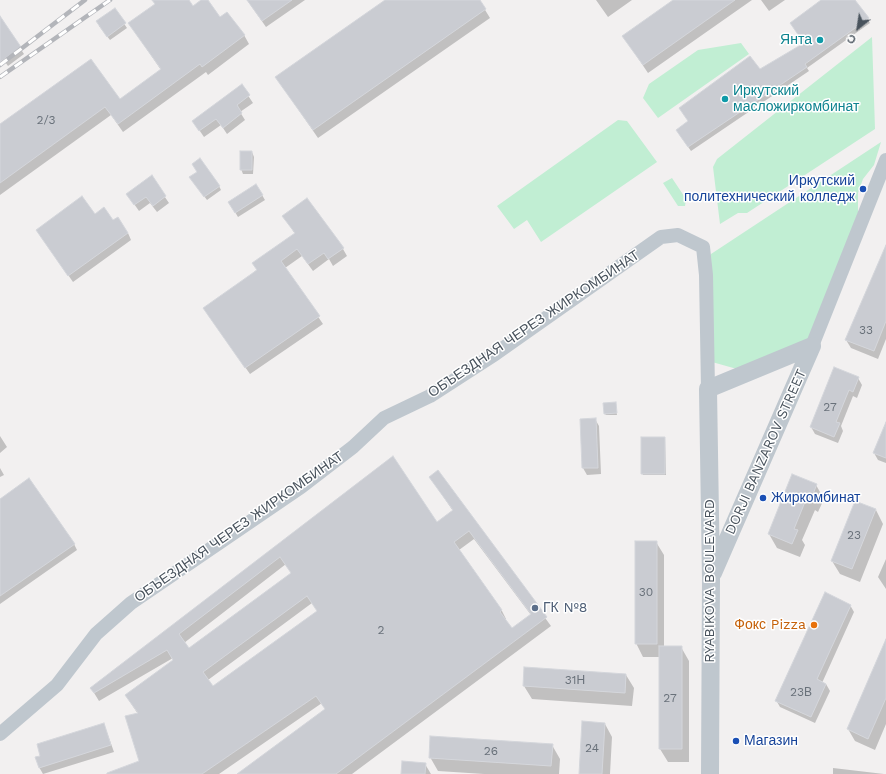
<!DOCTYPE html>
<html>
<head>
<meta charset="utf-8">
<style>
  body { margin:0 }
  #map { position:relative; width:886px; height:774px; overflow:hidden; background:#f2f0f0; font-family:"Work Sans",sans-serif }
  canvas { display:block }
  .north { position:absolute; left:838px; top:8px; width:40px; height:40px; -webkit-text-stroke:3px #fff; paint-order:stroke; rotate:210deg; font-size:11px; font-weight:700; line-height:16px; text-align:center; color:#49535d }
  .north::after { content:''; display:block; margin:auto; width:14px; height:18px; background:#49535d; clip-path:polygon(50% 0,100% 100%,50% 72%,0 100%) }
</style>
</head>
<body>
<div id="map">
<canvas width="886" height="774"></canvas>
<div class="north">С</div>
</div>
<script>
const g = document.querySelector('canvas').getContext('2d');
g.lineJoin = 'round';
function paint(path, color) { g.fillStyle = color; g.fill(path, 'evenodd'); }
const poly = rows => new Path2D(rows.map(r => 'M' + r).join(''));
function stroke(path, color, width, dash) { g.strokeStyle = color; g.lineWidth = width; g.lineCap = dash ? 'butt' : 'round'; g.setLineDash(dash || []); g.stroke(path); }
function label(font, color, halo, rows, align = 'center') {
  g.font = font + ' "Work Sans",sans-serif'; g.lineWidth = 3; g.setLineDash([]); g.textBaseline = 'middle'; g.strokeStyle = halo; g.fillStyle = color; for (const [text, x, y, turn = 0] of rows) {
    g.save(); g.translate(x, y); g.rotate((+turn || 0) * Math.PI / 180); g.textAlign = isNaN(turn) ? turn : align; if (halo) g.strokeText(text, 0, 0); g.fillText(text, 0, 0); g.restore();
  }
}
const green = poly([
  [872,37,875,129,747,213,738,213,720,224,713,167,717,159],
  [741,43,749,54,658,118,643,98,649,84,698,50],
  [618,120,627,121,657,162,541,242,527,220,514,229,497,206],
  [881,142,874,165,863,179,858,193,858,213,809,341,737,369,712,362,711,254],
  [672,178,686,199,685,206,678,206,663,183]
]);
const shadow = poly([
  [155,0,187,0,193,7,202,0,206,0,220,19,244,35,249,44,208,75,206,72,123,132,111,115,0,195,0,125,119,101,161,70,135,32,156,5],
  [247,0,305,0,266,27],
  [387,0,479,0,490,18,318,138,282,86],
  [596,0,632,0,608,17],
  [675,0,752,0,648,73,623,36],
  [761,0,785,0,769,11],
  [823,0,854,0,870,23,807,68,809,71,691,151,679,134,760,70,805,43],
  [114,9,127,28,110,40,99,26],
  [0,18,24,54,8,66,0,55],
  [241,85,253,103,240,112,245,120,227,134,221,125,204,137,193,121],
  [252,152,254,157,253,174,243,174,241,169],
  [198,172,219,186,221,190,207,200,193,181],
  [151,177,169,203,157,212,150,203,139,211,132,201],
  [256,185,265,200,238,217,232,207],
  [95,215,113,222,128,233,131,240,73,282,41,236],
  [288,223,343,249,347,256,333,266,329,259,313,271,302,256,285,268,323,324,250,374,208,315,295,234],
  [886,247,886,339,878,359,851,348,846,340],
  [858,378,862,385,857,398,853,396,841,426,843,431,838,443,815,434,811,427],
  [615,404,617,415,606,415,605,414],
  [595,419,599,426,601,474,587,475,583,468,581,420],
  [886,424,886,463,878,460,874,453],
  [0,436,7,447,0,453],
  [665,438,666,475,643,475,642,473],
  [392,457,437,523,453,511,430,477,438,471,551,626,352,774,239,774,326,709,322,703,219,774,106,774,140,762,138,714,126,696,174,660,173,658,99,701,91,688],
  [474,539,531,615,512,630,505,620,506,619,502,611,459,550],
  [286,564,292,573,189,649,184,643],
  [312,603,318,611,213,687,208,680],
  [0,468,4,475,0,477],
  [816,485,824,499,818,512,815,510,802,540,805,545,800,557,777,548,769,534],
  [0,500,74,544,77,550,0,604],
  [855,502,876,510,883,524,860,582,840,574,832,561],
  [656,542,664,555,664,647,681,647,689,661,689,762,668,762,660,749,660,657,643,657,636,643],
  [886,559,886,589,878,577],
  [850,605,854,612,822,683,826,684,830,691,815,723,780,707,776,700],
  [886,642,886,724,875,750,855,741,848,729],
  [626,675,634,688,632,706,532,699,524,686],
  [104,724,114,752,43,774,39,767],
  [605,724,612,737,610,774,580,774],
  [552,745,560,759,559,774,484,774,438,771,430,757],
  [425,764,431,774,402,774],
  [833,768,884,774,833,774]
]);
const building = poly([
  [152,0,189,0,193,6,201,0,208,0,220,17,227,12,245,35,202,67,200,64,118,124,105,107,0,183,0,124,91,59,120,99,161,69,128,23,155,4,152,0],
  [247,0,292,0,262,21,247,0],
  [385,0,480,0,486,9,313,130,275,77,385,0],
  [673,0,735,0,643,65,622,36,673,0],
  [821,0,855,0,869,18,805,64,807,67,688,147,676,130,688,121,679,108,750,56,760,69,804,43,790,23,821,0],
  [115,8,126,23,107,37,96,21,115,8],
  [0,16,21,47,0,62,0,16],
  [242,84,250,95,237,105,242,113,223,128,216,119,199,131,192,121,242,84],
  [240,151,252,151,252,170,240,170,240,151],
  [200,158,220,186,204,197,189,177,197,172,192,164,200,158],
  [152,175,166,196,153,206,146,197,134,205,126,194,152,175],
  [256,184,263,195,235,213,228,202,256,184],
  [82,196,95,214,104,207,113,220,118,217,128,233,68,276,36,230,82,196],
  [307,198,344,248,328,259,324,253,308,264,297,249,281,261,320,316,245,368,203,308,257,270,252,263,295,233,282,216,307,198],
  [886,245,886,321,874,351,845,340,886,245],
  [834,367,859,377,853,392,849,390,836,422,840,423,834,437,810,427,834,367],
  [616,402,617,413,604,414,603,403,616,402],
  [596,418,598,468,582,468,580,419,596,418],
  [886,422,886,458,873,453,886,422],
  [641,437,665,437,665,474,641,474,641,437],
  [393,456,437,522,453,510,429,477,438,470,547,617,336,774,237,774,325,709,316,696,202,774,107,774,107,773,139,761,125,716,138,713,125,695,173,660,167,650,94,693,90,688,393,456],
  [469,531,531,614,512,628,500,612,502,610,454,542,469,531],
  [280,557,291,573,189,648,179,634,280,557],
  [307,596,317,611,213,686,203,672,307,596],
  [792,474,817,484,811,499,807,497,794,529,798,530,792,544,768,534,792,474],
  [29,478,75,544,0,596,0,499,29,478],
  [855,501,876,509,852,569,831,561,855,501],
  [635,541,657,541,657,644,635,644,635,541],
  [825,592,851,605,817,679,826,684,811,717,775,701,825,592],
  [886,639,886,698,868,739,847,729,886,639],
  [659,646,682,646,682,749,659,749,659,646],
  [524,667,626,674,625,693,523,686,524,667],
  [582,721,605,723,602,774,579,774,582,721],
  [104,723,111,745,39,768,35,757,40,756,37,744,104,723],
  [430,736,553,744,551,766,429,758,430,736],
  [402,761,426,763,425,774,401,774,402,761]
]);
const minor = poly([
  [812,346,886,160],
  [0,734,57,685,96,634,131,603,301,487,353,447,384,418,430,396,495,354,661,237,678,235,703,247,706,275,708,389]
]);
const tertiary = poly([
  [713,573,812,346],
  [710,774,711,579,708,389,812,346]
]);
const rail = poly([
  [0,65,85,0],
  [0,77,110,0]
]);
const markers = [
  [820,40,4,"#0f9aa8"],
  [725,99,4,"#0f9aa8"],
  [863,189,4,"#1a4fb4"],
  [763,498,4,"#1a4fb4"],
  [535,608,4,"#5c6f8a"],
  [814,625,4,"#e8710a"],
  [736,741,4,"#1a4fb4"]
];
const numberNames = [
  ["2/3",46,120],
  ["33",866,330],
  ["27",830,407],
  ["23",854,535],
  ["30",646,592],
  ["2",381,630],
  ["31Н",575,680],
  ["23В",801,692],
  ["27",670,698],
  ["24",592,748],
  ["26",491,751]
];
const cultureNames = [
  ["Янта",812,40],
  ["Иркутский",733,91,"left"],
  ["масложиркомбинат",733,107,"left"]
];
const transitNames = [
  ["Иркутский",855,181,"right"],
  ["политехнический колледж",855,197,"right"],
  ["Жиркомбинат",771,498],
  ["Магазин",744,741]
];
const streetNames = [
  ["ОБЪЕЗДНАЯ ЧЕРЕЗ ЖИРКОМБИНАТ",534,324,-34],
  ["DORJI BANZAROV STREET",766,452,-66],
  ["ОБЪЕЗДНАЯ ЧЕРЕЗ ЖИРКОМБИНАТ",239,527,-35],
  ["RYABIKOVA BOULEVARD",710,581,-90]
];
const serviceNames = [
  ["ГК №8",543,608]
];
const foodNames = [
  ["Фокс Pizza",806,625]
];
paint(green, '#c1eed3');
paint(shadow, '#0003');
paint(building, '#caccd2');
stroke(building, '#d4d6db', 1);
stroke(minor, '#bfc7ce', 14);
stroke(tertiary, '#bfc7ce', 18);
stroke(rail, '#b3b5ba', 4.5);
stroke(rail, '#fff', 3, [9]);
for (const [x, y, r, color] of markers) { const dot = new Path2D(); dot.arc(x, y, r, 0, 2 * Math.PI); g.fillStyle = color; g.fill(dot); stroke(dot, '#fff', 1.5); }
label('12px', '#69717a', null, numberNames);
label('14px', '#0d838f', '#fff', cultureNames, 'right');
label('14px', '#164399', '#fff', transitNames, 'left');
label('14px', '#49535d', '#fff', streetNames);
label('14px', '#4e5e75', '#fff', serviceNames, 'left');
label('14px', '#c56008', '#fff', foodNames, 'right');
</script>
</body>
</html>
